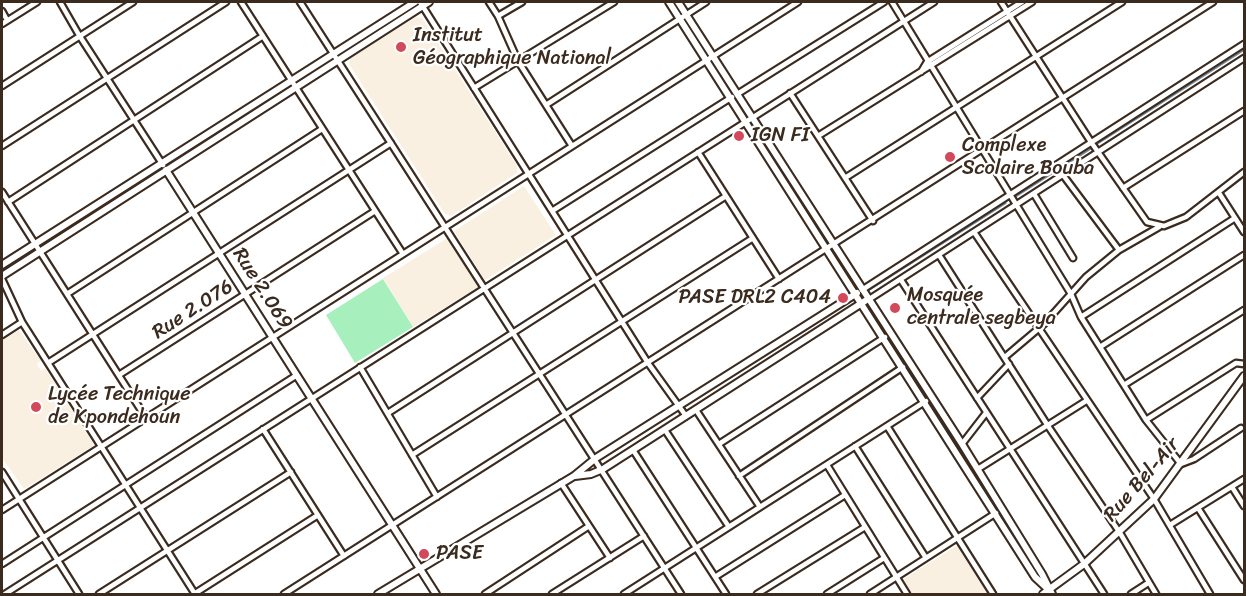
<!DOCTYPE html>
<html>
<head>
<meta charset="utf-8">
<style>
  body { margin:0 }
  #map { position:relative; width:1246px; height:596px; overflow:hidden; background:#fff; font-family:Sriracha,sans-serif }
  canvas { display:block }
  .frame { position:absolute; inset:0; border:3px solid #3b2a1e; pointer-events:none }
</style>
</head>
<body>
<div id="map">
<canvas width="1246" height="596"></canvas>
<div class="frame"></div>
</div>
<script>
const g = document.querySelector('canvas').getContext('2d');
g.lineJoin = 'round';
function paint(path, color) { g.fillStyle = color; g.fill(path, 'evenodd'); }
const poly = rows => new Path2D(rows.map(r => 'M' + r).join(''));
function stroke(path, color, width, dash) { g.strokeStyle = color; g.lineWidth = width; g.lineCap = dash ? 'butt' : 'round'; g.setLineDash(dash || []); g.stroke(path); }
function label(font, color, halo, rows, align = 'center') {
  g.font = font + ' Sriracha,sans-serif'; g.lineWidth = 4.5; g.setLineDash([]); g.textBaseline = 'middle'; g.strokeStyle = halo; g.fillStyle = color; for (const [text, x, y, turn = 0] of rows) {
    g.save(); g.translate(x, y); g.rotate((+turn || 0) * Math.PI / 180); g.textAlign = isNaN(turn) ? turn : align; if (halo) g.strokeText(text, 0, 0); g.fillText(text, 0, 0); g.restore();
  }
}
const built = poly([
  [416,17,422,18,517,166,517,173,451,216,445,214,349,64,351,58],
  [524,186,556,235,485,280,454,231],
  [449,237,480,286,413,327,383,278],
  [19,330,41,361,37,364,41,371,45,368,93,443,93,446,24,489,2,458,2,340],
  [958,545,989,594,911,594,902,580]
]);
const green = poly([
  [383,279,413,327,355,363,326,315]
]);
const stream = poly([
  [1013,11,1028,2],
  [932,62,1006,15],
  [1097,144,1244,50],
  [1015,197,1092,148],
  [866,292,1006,203]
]);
const street = poly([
  [60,2,79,35,163,165],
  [241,2,403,254],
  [300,2,681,594],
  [420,2,648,363,686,416],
  [489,2,498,16,518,61,572,146],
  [892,2,1071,294,1081,317,1146,420,1181,464,1194,459,1241,428],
  [1001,2,1091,142,1147,222,1164,226,1186,217,1244,172],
  [2,11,7,20],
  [498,16,522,2],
  [2,24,37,2],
  [921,72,927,62,1022,2],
  [2,86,133,2],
  [474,88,614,2],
  [739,93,884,2],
  [790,93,873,221],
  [546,105,706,2],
  [818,136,1032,2],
  [2,146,226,2],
  [698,152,779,279],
  [1063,175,1119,250],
  [845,178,1122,2],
  [1123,188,1244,111],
  [2,192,146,418],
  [1219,193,1244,232],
  [1034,194,1073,258],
  [8,202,263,36],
  [552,211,732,97],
  [974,232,1154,499,1210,594],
  [939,255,1048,426,1120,533,1156,594],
  [2,279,22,322,195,594],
  [901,280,1104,594],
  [862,290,1244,44],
  [67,294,322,129],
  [868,300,1244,58],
  [1081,317,1235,218],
  [2,335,22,322],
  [1100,347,1244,255],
  [1005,357,1044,324,1086,277,1119,250,1159,227],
  [48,363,391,143],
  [360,367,437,497],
  [119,375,375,211],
  [1124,385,1244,310],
  [977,398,1009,364],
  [696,410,760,507],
  [388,413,726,196],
  [1146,420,1236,363,1244,364],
  [887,426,993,594],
  [263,429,344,556],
  [665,430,729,527],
  [719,444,885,337],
  [962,444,986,413],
  [855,446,926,558],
  [633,450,726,594],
  [412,455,753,238],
  [827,465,907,594],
  [978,469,1086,401],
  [2,472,79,594],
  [739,476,903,367],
  [561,483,610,558],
  [1232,487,1244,506],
  [1198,508,1244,580],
  [2,510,798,2],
  [1170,525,1244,479],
  [2,564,297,375],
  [715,577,845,495],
  [5,594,934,2],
  [99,594,291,472],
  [194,594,318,515],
  [284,594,1213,2],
  [485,594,589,526],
  [552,594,644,536],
  [624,594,926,401],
  [757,594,865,527],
  [827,594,884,558],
  [870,594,996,513],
  [1131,594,1148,583]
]);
const secondary = poly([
  [669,2,1035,577,1049,590],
  [678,2,962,444,1042,574,1052,594],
  [166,170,436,594],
  [2,265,415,2],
  [2,276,429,2],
  [575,476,591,474,603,469,865,301],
  [378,594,574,476,596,458,857,293],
  [1043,594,1084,564,1154,499,1244,376]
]);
const markers = [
  [401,47,6,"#d1495b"],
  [739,136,6,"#d1495b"],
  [950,157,6,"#d1495b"],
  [843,298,6,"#d1495b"],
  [895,308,6,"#d1495b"],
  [36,407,6,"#d1495b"],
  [424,554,6,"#d1495b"]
];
const poiNames = [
  ["Institut",413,36],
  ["Géographique National",413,59],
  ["IGN FI",751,136],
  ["Complexe",962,146],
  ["Scolaire Bouba",962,169],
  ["Mosquée",907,296],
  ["centrale segbeya",907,319],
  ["PASE DRL2 C404",831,298,"right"],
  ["Lycée Technique",48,395],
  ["de Kpondehoun",48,418],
  ["PASE",436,554]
];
const streetNames = [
  ["Rue 2.069",262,289,57],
  ["Rue 2.076",193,310,-33],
  ["Rue Bel-Air",1142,480,-49]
];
paint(built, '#f9f0e2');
paint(green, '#a7efbd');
stroke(stream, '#70899d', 1.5);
stroke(street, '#3b2a1e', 9);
stroke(secondary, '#3b2a1e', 10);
stroke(street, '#fff', 4.5);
stroke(secondary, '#fff', 6);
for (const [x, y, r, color] of markers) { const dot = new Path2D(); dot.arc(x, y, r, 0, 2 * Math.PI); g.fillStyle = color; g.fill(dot); stroke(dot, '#fff', 2); }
label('20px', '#3b2a1e', '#fff', poiNames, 'left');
label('20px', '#3b2a1e', '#fff', streetNames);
</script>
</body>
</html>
